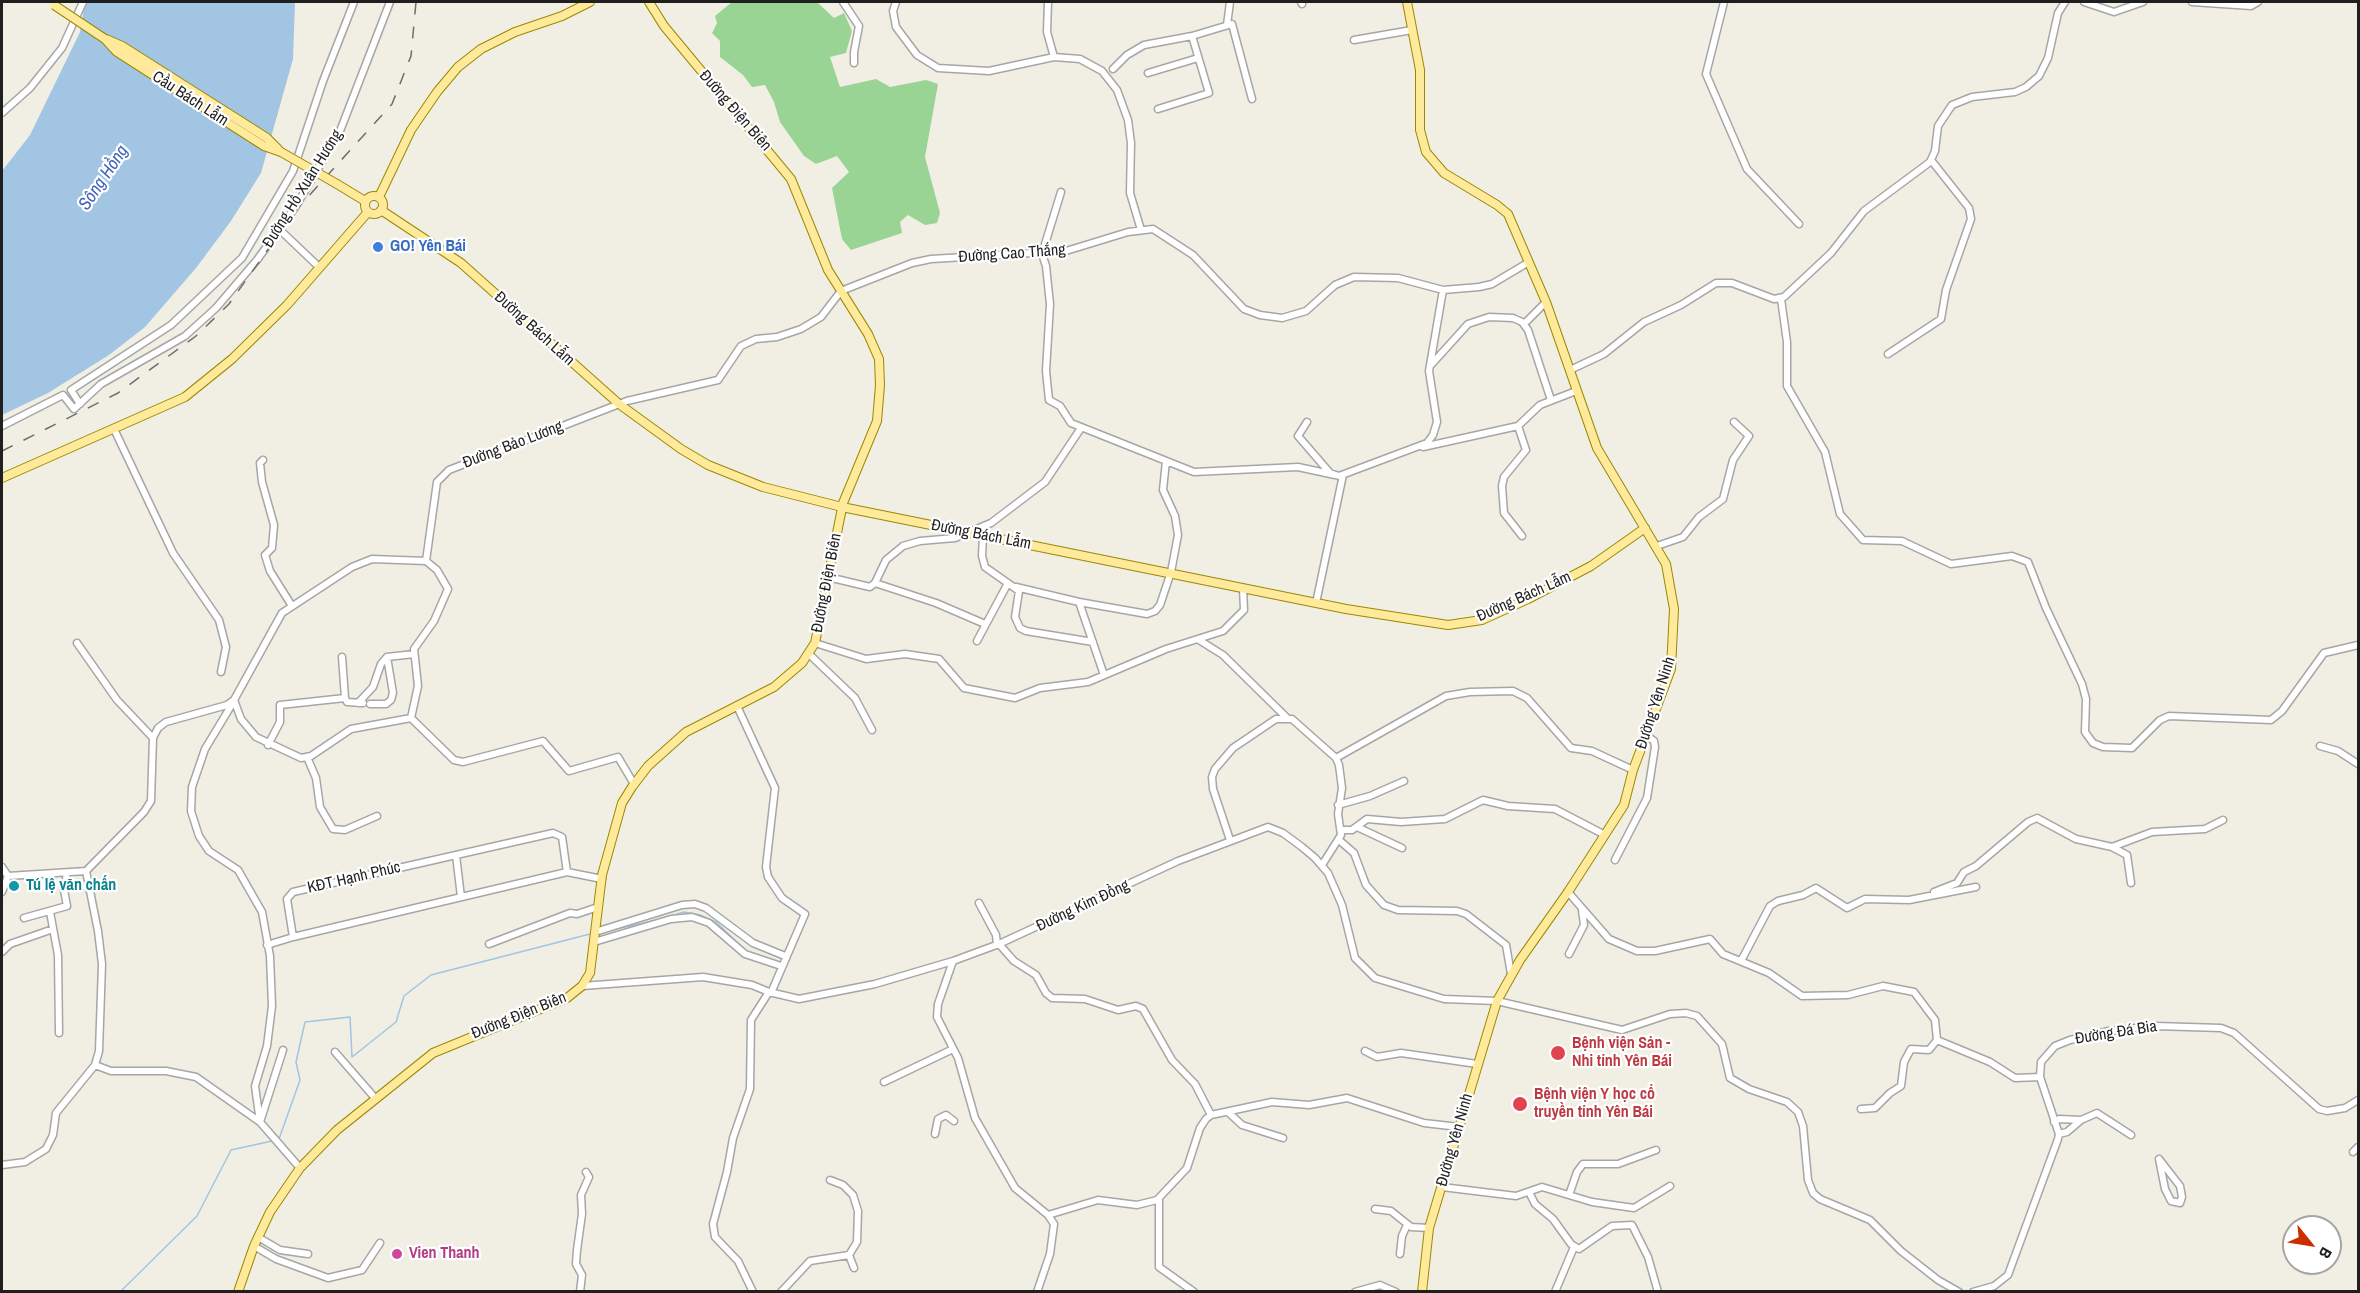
<!DOCTYPE html>
<html>
<head>
<meta charset="utf-8">
<style>
  body { margin:0 }
  #map { position:relative; width:2360px; height:1293px; overflow:hidden; background:#f1efe4; font-family:"Archivo Narrow",sans-serif }
  canvas { display:block }
  .frame { position:absolute; inset:0; border:3px solid #1f1f1f; pointer-events:none }
  .north { position:absolute; left:2282px; top:1215px; width:60px; height:60px; box-sizing:border-box; background:#fff; border:2px solid #a5a5a5; border-radius:50%; rotate:120deg; font-size:16px; font-weight:700; line-height:24px; text-align:center; color:#1f1f1f }
  .north::after { content:''; display:block; margin:auto; width:21px; height:27px; background:#ce2d00; clip-path:polygon(50% 0,100% 100%,50% 72%,0 100%) }
</style>
</head>
<body>
<div id="map">
<canvas width="2360" height="1293"></canvas>
<div class="frame"></div>
<div class="north">B</div>
</div>
<script>
const g = document.querySelector('canvas').getContext('2d');
g.lineJoin = 'round';
function paint(path, color) { g.fillStyle = color; g.fill(path, 'evenodd'); }
const poly = rows => new Path2D(rows.map(r => 'M' + r).join(''));
function stroke(path, color, width, dash) { g.strokeStyle = color; g.lineWidth = width; g.lineCap = dash ? 'butt' : 'round'; g.setLineDash(dash || []); g.stroke(path); }
function label(font, color, halo, rows, align = 'center') {
  g.font = font + ' "Archivo Narrow",sans-serif'; g.lineWidth = 4.5; g.setLineDash([]); g.textBaseline = 'middle'; g.strokeStyle = halo; g.fillStyle = color; for (const [text, x, y, turn = 0] of rows) {
    g.save(); g.translate(x, y); g.rotate((+turn || 0) * Math.PI / 180); g.textAlign = isNaN(turn) ? turn : align; if (halo) g.strokeText(text, 0, 0); g.fillText(text, 0, 0); g.restore();
  }
}
const forest = poly([
  [732,2,817,2,834,18,844,13,852,31,846,53,830,57,840,87,876,79,890,87,926,80,938,84,925,157,940,213,937,223,925,225,908,215,900,222,902,233,851,250,842,239,832,188,849,172,837,156,816,164,804,156,780,122,774,102,765,85,752,87,743,75,720,57,720,41,712,33,717,23,715,16]
]);
const water = poly([
  [85,2,295,2,293,59,261,173,231,221,196,268,145,327,109,355,48,393,2,415,2,171,30,135,80,32]
]);
const stream = poly([
  [671,916,684,912,700,915,716,922,743,948],
  [615,929,658,920],
  [279,1139,300,1080,296,1062,305,1022,350,1017,352,1057,396,1022,404,996,431,975,590,934],
  [120,1292,197,1216,231,1150,272,1141]
]);
const minor = poly([
  [843,2,859,26,854,52,854,63],
  [896,2,893,11,896,27,917,55,938,68,989,71,1054,57,1080,59,1102,71,1117,90,1128,120,1131,143,1130,193,1141,230],
  [1048,2,1047,32,1054,57],
  [1301,2,1302,4],
  [1724,2,1706,74,1747,169,1799,224],
  [2084,2,2114,12,2143,2],
  [2192,2,2251,6,2258,2],
  [1227,25,1230,2],
  [1354,40,1412,30],
  [1113,69,1127,55,1144,45,1192,36,1232,24,1252,99],
  [1148,73,1198,58],
  [1158,109,1209,93,1192,36],
  [2,113,30,88,62,48,83,2],
  [1061,192,1042,254,1046,266,1050,304,1046,371,1049,400,1060,406,1071,423,1194,472,1298,467,1335,475],
  [279,229,319,267],
  [1781,299,1787,342,1787,386,1825,452,1840,514,1863,540,1902,541,1951,564,2012,556,2028,562,2046,608,2082,684,2086,699,2085,732,2093,743,2103,747,2132,748,2160,720,2169,716,2271,720,2282,711,2324,653,2358,645],
  [1524,324,1546,302],
  [1888,354,1941,319,1946,290,1971,219,1969,208,1931,160],
  [1430,366,1468,324,1489,317,1513,318,1522,322,1528,330,1551,400],
  [1570,370,1604,354,1644,322,1681,305,1716,283,1732,283,1774,299,1784,297,1831,253,1864,211,1930,162,1935,151,1938,126,1952,105,1972,97,2015,92,2026,87,2039,76,2048,58,2058,13,2065,2],
  [80,404,71,390,171,325,242,258,293,171,323,81,354,2],
  [1307,422,1298,436,1330,473,1339,476,1427,443,1433,435,1437,422,1429,371,1443,290],
  [2,426,63,395,74,409,101,384,185,336,216,308,257,260,296,206,340,131,390,2],
  [114,429,173,553,219,620,226,647,221,672],
  [1423,447,1518,426],
  [263,460,260,463,262,482,274,525,272,548,265,555,270,571,292,606],
  [983,535,982,556,985,567,1019,591,1015,617,1020,628,1026,631,1093,642],
  [1522,536,1504,513,1502,486,1504,477,1526,450,1518,426,1540,405,1576,391],
  [1657,546,1683,537,1699,517,1723,499,1733,460,1749,436,1734,422],
  [426,561,437,482,449,470,627,401,718,380,741,346,756,339,777,337,801,329,821,317,841,291,912,263,931,259,1066,251,1128,232,1153,229,1193,255,1244,309,1260,315,1282,318,1306,311,1335,285,1354,277,1398,278,1443,290,1479,287,1492,284,1529,262],
  [426,561,437,570,448,589,434,621,414,649,418,686,411,718,454,760,463,762,543,741,569,771,618,757,634,784],
  [828,577,870,587,875,583,886,560,903,546,920,541,955,538,991,523,1045,482,1081,428],
  [875,583,936,603,985,624],
  [1016,587,1079,602,1104,675],
  [1079,602,1147,614,1155,611,1160,605,1171,572,1178,535,1175,516,1163,490,1166,461],
  [1316,603,1343,475],
  [1199,640,1223,655,1287,718],
  [977,641,1008,583],
  [77,643,117,700,153,738],
  [815,643,866,659,905,654,939,659,964,688,1015,698,1040,688,1088,682,1166,649,1223,631,1244,610,1243,588],
  [808,653,855,698,872,730],
  [342,657,345,698,347,702,363,703],
  [234,700,241,719,256,737,301,758,311,756,351,729,411,718],
  [234,701,205,749,192,787,191,811,199,836,209,851,238,870,262,912,270,956,272,1006,267,1046,255,1086,260,1122],
  [358,703,373,687,381,664,387,657],
  [370,704,386,704,391,700,393,693,387,657,414,654],
  [737,706,775,788,766,867,768,877,782,898,805,914,771,993],
  [268,745,280,722,280,705,345,698],
  [2320,746,2338,751,2358,764],
  [307,757,316,778,320,807,333,829,345,830,377,816],
  [1336,758,1446,696,1470,692,1513,691,1527,698,1571,748,1592,751,1633,770],
  [1338,805,1370,796,1404,781],
  [1357,827,1402,848],
  [1341,830,1352,830,1367,819,1401,822,1445,819,1483,800,1508,806,1555,809,1605,835],
  [1230,840,1213,789,1212,777,1215,769,1233,748,1276,719,1292,719,1336,758,1339,765,1342,788,1338,814,1341,835,1322,865],
  [1339,840,1354,853,1366,885,1384,905,1398,910,1457,911,1466,914,1506,945,1511,974],
  [2112,847,2152,832,2205,829,2223,820],
  [456,855,461,897],
  [1615,860,1647,798,1655,747,1654,741,1647,736],
  [2,867,8,876],
  [567,872,562,837,553,833,293,892,287,899,293,937,567,872,602,879],
  [2,892,8,876,86,871,144,812,151,801,153,738,158,728,166,722,227,705,234,700,282,613,352,567,372,559,426,561],
  [1568,892,1609,939,1637,951,1655,951,1710,939,1723,954,1769,973,1802,996,1848,995,1883,986,1914,992,1935,1020,1937,1040,1990,1062,2015,1078,2040,1077],
  [1934,892,1957,883,1964,872,1976,866,2028,822,2037,818,2076,839,2112,847,2127,855,2131,883],
  [979,903,996,935,997,945],
  [50,912,58,955,59,1033],
  [24,918,67,906,64,890,67,873],
  [595,932,682,905,695,904,706,908,753,943,785,956],
  [594,942,671,919,692,917,709,923,745,954,781,966],
  [489,944,570,913,577,914,598,907],
  [999,944,1014,961,1036,975,1046,993,1052,998,1085,999,1118,1010,1136,1006,1143,1009,1172,1060,1195,1084,1211,1115],
  [267,945,293,937],
  [2,952,10,944,53,929],
  [1569,954,1584,925,1582,910],
  [953,961,938,1004,937,1017,958,1058,975,1118,1015,1188,1048,1215,1054,1224,1050,1254,1037,1292],
  [1741,961,1770,906,1778,901,1803,895,1816,888,1847,908,1865,899,1909,900,1976,887],
  [582,986,703,977,752,985,769,992,799,999,875,984,953,961,999,944,1178,861,1268,827,1283,833,1302,847,1315,858,1328,873,1342,905,1355,958,1375,978,1444,999,1497,1001,1622,1030,1670,1014,1686,1013,1697,1016,1722,1044,1730,1078,1749,1089,1787,1102,1798,1112,1803,1126,1808,1180,1813,1193,1820,1199,1870,1220,1901,1251,1938,1280,1959,1292],
  [1365,1051,1377,1057,1401,1053,1477,1064],
  [335,1052,375,1098],
  [95,1065,111,1071,166,1071,196,1077,260,1122,300,1168],
  [884,1082,953,1049],
  [1861,1109,1875,1108,1890,1093,1901,1086,1904,1062,1911,1049,1929,1050,1937,1040],
  [1228,1112,1242,1125,1283,1138],
  [261,1119,283,1050],
  [2081,1120,2097,1113,2131,1135],
  [2054,1122,2059,1119,2081,1120,2067,1132,2059,1134],
  [935,1134,938,1119,946,1115,954,1121],
  [2353,1152,2358,1147],
  [2159,1159,2180,1186,2182,1197,2180,1203,2171,1201,2165,1189,2159,1159],
  [2,1165,25,1162,46,1149,53,1135,56,1113,95,1065,99,1051,102,964,98,931,86,871],
  [1442,1187,1516,1196,1542,1187,1592,1202,1634,1208,1670,1186],
  [1529,1192,1535,1204,1553,1219,1571,1244,1579,1249,1612,1226,1632,1225,1648,1257,1658,1292],
  [1569,1195,1577,1172,1583,1164,1618,1164,1656,1150],
  [1159,1198,1159,1267,1194,1292],
  [1375,1209,1391,1211,1411,1227,1429,1228],
  [1048,1215,1098,1200,1137,1205,1157,1200,1187,1168,1200,1128,1206,1119,1211,1115,1272,1102,1309,1105,1347,1098,1424,1123,1459,1127],
  [258,1237,280,1250,308,1254],
  [254,1246,276,1259,328,1278,362,1270,380,1243],
  [1400,1254,1402,1236,1407,1225],
  [849,1255,854,1268],
  [580,1292,582,1275,576,1264,577,1250,582,1214,581,1195,589,1177,586,1172],
  [753,1292,738,1261,715,1237,713,1224,727,1172,733,1138,750,1089,751,1020,769,992],
  [781,1292,810,1261,849,1255,857,1242,858,1211,853,1195,843,1185,830,1180],
  [1355,1292,1380,1285,1396,1292],
  [1555,1292,1574,1247],
  [1973,1292,1994,1286,2008,1275,2058,1139,2059,1134,2040,1077,2041,1062,2055,1046,2070,1040,2109,1031,2155,1026,2221,1028,2234,1033,2319,1109,2327,1111,2345,1108,2358,1100]
]);
const major = poly([
  [1407,2,1420,70,1420,130,1426,152,1444,173,1497,205,1508,214,1546,302,1597,448,1666,564,1674,609,1671,669,1633,770,1624,805,1568,892,1520,960,1497,1001,1429,1228,1422,1292],
  [105,39,117,52,264,146,281,152],
  [106,39,122,46,267,138,278,149],
  [337,184,365,201],
  '365 205a9 9 0 1 1 18 0a9 9 0 1 1-18 0Z',
  [379,197,411,130,437,92,458,67,481,49,515,32,562,16,590,2],
  [381,210,461,263,619,404,681,449,708,465,763,487,842,507,1346,609,1448,625,1482,620,1528,599,1591,566,1645,528],
  [2,478,185,397,232,359,287,305,368,212],
  [238,1292,254,1246,270,1212,300,1168,337,1130,433,1053,567,998,582,986,590,973,602,875,622,803,632,787,648,766,686,732,774,687,802,663,815,643,843,503,877,421,880,385,879,359,868,334,828,270,791,179,664,26,649,2]
]);
const rail = poly([
  [2,451,118,393,196,336,229,304,296,210,392,104,411,56,416,2]
]);
const majorBridge = poly([
  [54,5,105,39],
  [281,152,337,184]
]);
const markers = [
  [378,247,6,"#3f7fe0"],
  [14,886,6,"#0f9aa8"],
  [1558,1053,8,"#e0444e"],
  [1520,1104,8,"#e0444e"],
  [397,1254,6,"#d1479c"]
];
const streetNames = [
  ["Cầu Bách Lẫm",190,99,33],
  ["Đường Điện Biên",735,111,49],
  ["Đường Hồ Xuân Hương",303,189,-58],
  ["Đường Cao Thắng",1012,254,-4],
  ["Đường Bách Lẫm",534,329,42],
  ["Đường Bảo Lương",513,445,-21],
  ["Đường Bách Lẫm",981,535,11],
  ["Đường Điện Biên",827,583,-79],
  ["Đường Bách Lẫm",1524,597,-24],
  ["Đường Yên Ninh",1656,703,-72],
  ["KĐT Hạnh Phúc",354,878,-13],
  ["Đường Kim Đồng",1083,906,-25],
  ["Đường Điện Biên",519,1016,-22],
  ["Đường Đá Bia",2116,1033,-9],
  ["Đường Yên Ninh",1455,1140,-74]
];
const shopNames = [
  ["GO! Yên Bái",390,247]
];
const cultureNames = [
  ["Tú lệ văn chấn",26,886]
];
const healthNames = [
  ["Bệnh viện Sản -",1572,1044],
  ["Nhi tỉnh Yên Bái",1572,1062],
  ["Bệnh viện Y học cổ",1534,1095],
  ["truyền tỉnh Yên Bái",1534,1113]
];
const hotelNames = [
  ["Vien Thanh",409,1254]
];
const waterNames = [
  ["Sông Hồng",104,178,-56]
];
paint(forest, '#9ad495');
paint(water, '#a1c5e2');
stroke(stream, '#a1c5e2', 1.5);
stroke(minor, '#a6a6a6', 9);
stroke(major, '#9a8900', 10);
stroke(minor, '#fff', 6);
stroke(major, '#ffea9b', 8);
stroke(rail, '#6d6d6d', 1.5, [12, 12]);
stroke(majorBridge, '#9a8900', 10, []);
stroke(majorBridge, '#ffea9b', 8);
for (const [x, y, r, color] of markers) { const dot = new Path2D(); dot.arc(x, y, r, 0, 2 * Math.PI); g.fillStyle = color; g.fill(dot); stroke(dot, '#fff', 2); }
label('16px', '#1f1f1f', '#fff', streetNames);
label('bold 16px', '#366cbe', '#fff', shopNames, 'left');
label('bold 16px', '#0d838f', '#fff', cultureNames, 'left');
label('bold 16px', '#be3a42', '#fff', healthNames, 'left');
label('bold 16px', '#b23c85', '#fff', hotelNames, 'left');
label('italic 18px', '#4263b8', '#fff', waterNames);
</script>
</body>
</html>
